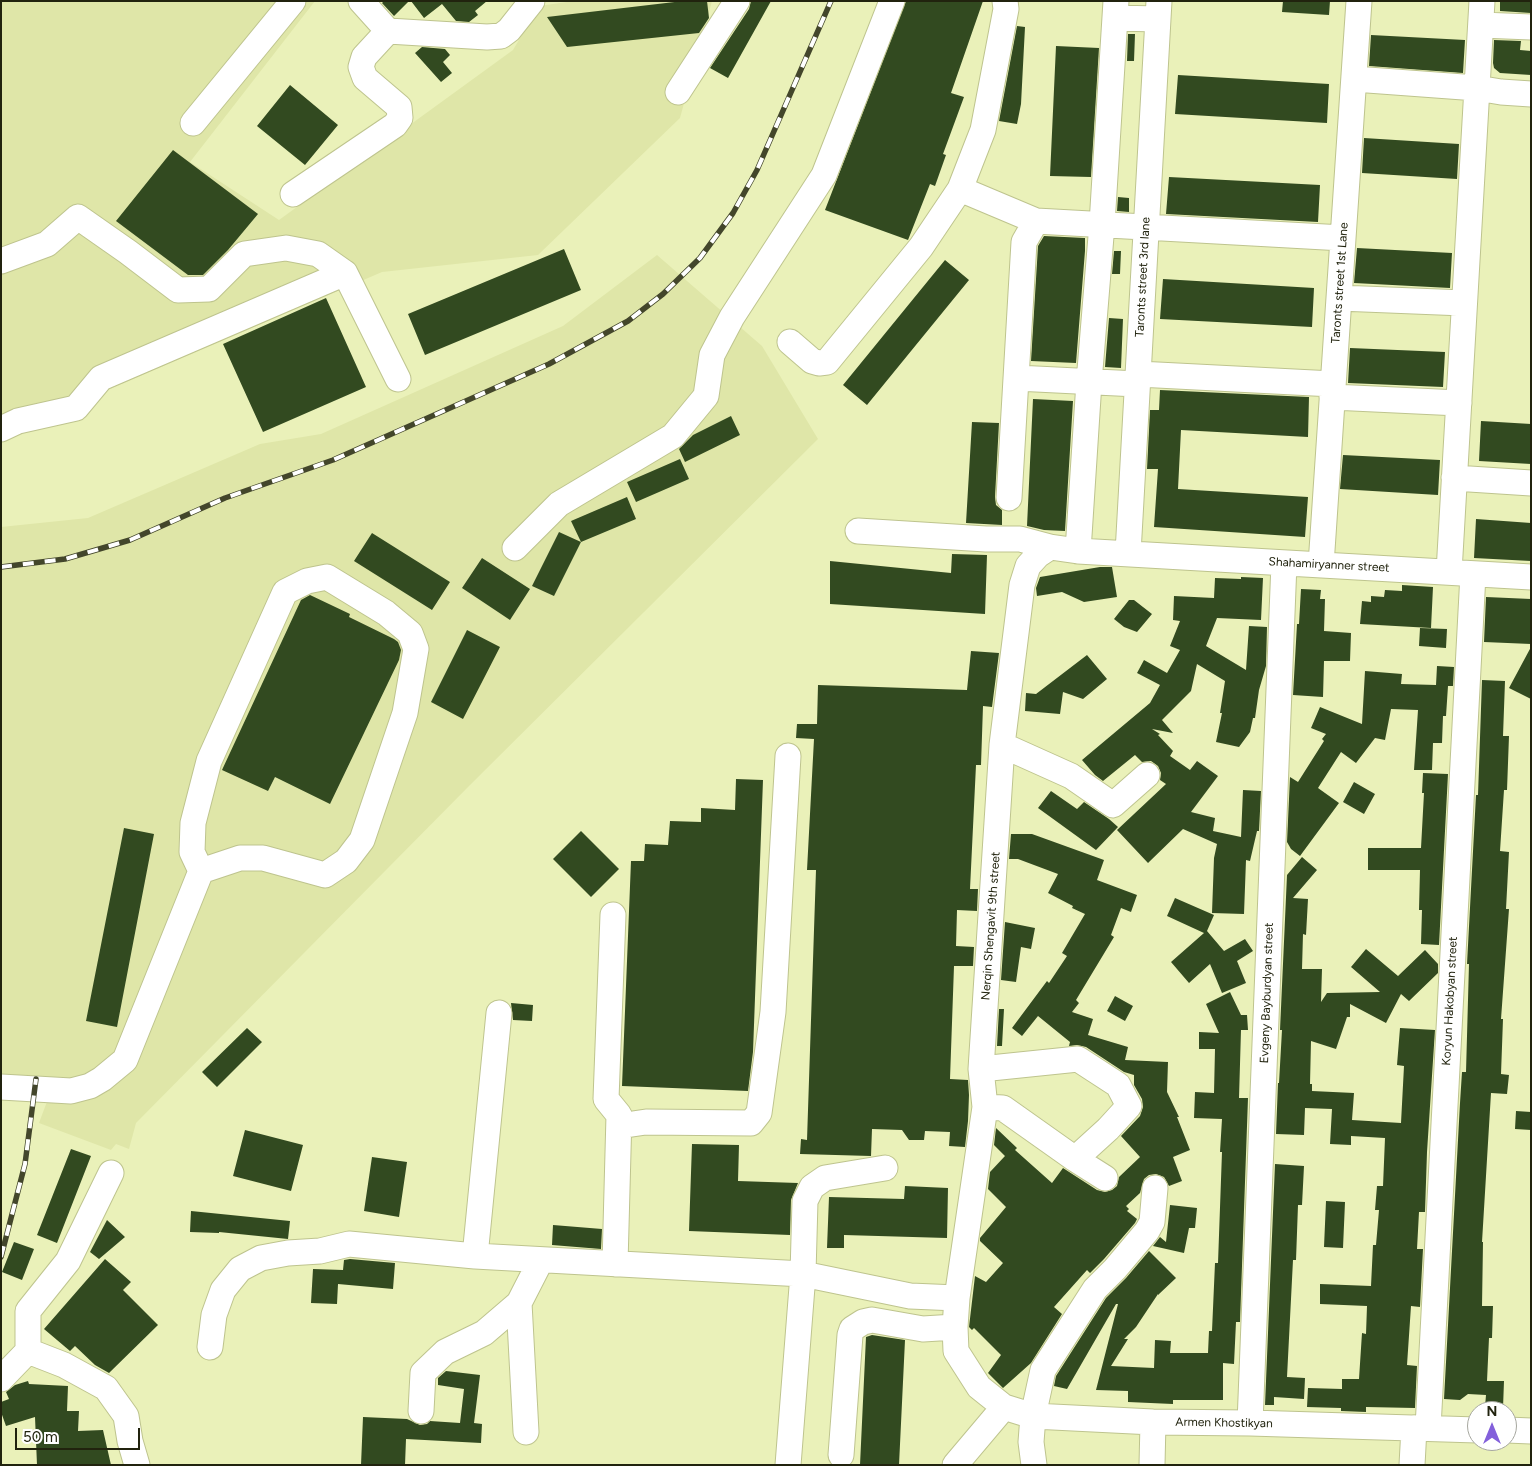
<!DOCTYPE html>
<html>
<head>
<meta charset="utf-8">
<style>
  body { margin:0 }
  #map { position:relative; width:1532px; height:1466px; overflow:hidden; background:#eaf1b9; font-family:Figtree,sans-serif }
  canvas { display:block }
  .frame { position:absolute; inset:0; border:2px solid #21230e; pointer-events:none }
  .north { position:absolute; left:1467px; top:1401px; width:50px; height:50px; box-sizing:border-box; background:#fff; border:1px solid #a6a79f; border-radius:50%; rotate:0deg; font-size:14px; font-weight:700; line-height:20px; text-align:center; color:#21230e }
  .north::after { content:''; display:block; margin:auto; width:18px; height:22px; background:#8360db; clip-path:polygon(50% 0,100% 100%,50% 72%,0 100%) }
  .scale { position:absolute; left:15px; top:1428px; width:125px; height:22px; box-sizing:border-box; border:2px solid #21230e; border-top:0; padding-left:6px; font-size:15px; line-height:18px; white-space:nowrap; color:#21230e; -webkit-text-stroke:4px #fff; paint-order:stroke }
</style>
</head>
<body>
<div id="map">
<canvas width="1532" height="1466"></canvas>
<div class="frame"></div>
<div class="north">N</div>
<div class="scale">50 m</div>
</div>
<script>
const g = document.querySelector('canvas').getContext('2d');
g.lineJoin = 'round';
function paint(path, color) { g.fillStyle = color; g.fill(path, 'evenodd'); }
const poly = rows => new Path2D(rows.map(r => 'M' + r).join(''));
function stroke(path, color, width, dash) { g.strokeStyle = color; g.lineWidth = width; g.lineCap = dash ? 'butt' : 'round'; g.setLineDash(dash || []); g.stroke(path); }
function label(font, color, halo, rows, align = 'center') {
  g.font = font + ' Figtree,sans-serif'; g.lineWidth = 5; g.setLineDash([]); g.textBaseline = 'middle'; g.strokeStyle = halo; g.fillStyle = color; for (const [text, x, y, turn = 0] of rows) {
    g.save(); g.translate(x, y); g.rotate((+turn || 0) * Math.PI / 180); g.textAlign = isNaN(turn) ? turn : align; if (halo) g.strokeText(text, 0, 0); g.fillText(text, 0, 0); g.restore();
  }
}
const built = poly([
  [1,1,315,1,190,162,279,220,513,50,539,6,574,1,712,1,680,118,538,255,382,272,1,436],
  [657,255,762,346,818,439,470,785,136,1123,129,1149,116,1144,111,1150,39,1123,55,1080,1,1076,1,527,88,518,260,444,321,434,563,326]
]);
const building = poly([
  [384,1,409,1,394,16,382,3],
  [411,1,487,1,475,11,478,15,469,22,456,21,442,4,424,18],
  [683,1,707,1,709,18,699,33,567,47,547,17],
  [751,1,771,1,728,78,710,68,749,9],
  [906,1,983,1,951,93,964,97,943,154,946,155,935,186,930,184,908,240,825,210],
  [1283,1,1330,1,1329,15,1282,12],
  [1500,1,1531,1,1531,13,1500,11],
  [1017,26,1025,27,1021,104,1017,124,999,121],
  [1128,34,1135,34,1134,61,1127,61],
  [1371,35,1465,40,1463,73,1369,66],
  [1494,40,1521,41,1520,50,1531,51,1531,75,1500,73,1494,68,1493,63],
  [1056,46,1099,48,1091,177,1050,176],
  [422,47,445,49,450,55,443,62,452,73,441,82,415,53],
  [1178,75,1329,84,1327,123,1175,114],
  [290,85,338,125,305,165,257,126],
  [1364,138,1459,144,1457,179,1362,173],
  [173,150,258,214,228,250,203,275,188,275,116,221],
  [1169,177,1320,185,1318,222,1166,214],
  [1118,197,1129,198,1129,212,1117,211],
  [1044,236,1085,238,1085,251,1076,363,1031,361,1038,246],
  [1357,248,1452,253,1450,288,1354,283],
  [564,249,581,290,425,355,408,314],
  [1114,251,1121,251,1120,274,1112,274],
  [945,260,969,280,867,405,843,385],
  [1163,279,1314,288,1312,327,1160,319],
  [326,298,366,387,263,432,223,344],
  [1109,318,1123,319,1121,368,1105,367],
  [1350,348,1445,352,1443,387,1348,383],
  [1160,390,1309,397,1308,437,1181,430,1178,489,1308,497,1305,537,1154,527,1158,469,1147,469,1150,410,1159,410],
  [1033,399,1073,401,1065,531,1044,530,1027,526],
  [731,416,740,435,685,462,679,449,693,435],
  [1481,421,1531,424,1531,464,1479,461],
  [972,422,999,423,995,497,996,505,1002,510,1002,525,966,523],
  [1343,455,1440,460,1438,495,1340,489],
  [680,459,689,479,636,502,627,482],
  [627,497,636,519,581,542,571,521],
  [1476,519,1531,523,1531,561,1474,558],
  [559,532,581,542,554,596,532,586],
  [372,533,450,582,432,610,354,561],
  [952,554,987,555,985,614,830,604,830,561,951,573],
  [482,558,530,589,510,620,462,588],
  [1100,567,1112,567,1117,597,1084,602,1062,592,1037,596,1036,588,1040,577],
  [1241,577,1263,578,1261,620,1217,618,1206,646,1246,670,1249,626,1267,627,1266,666,1259,690,1255,718,1253,718,1250,732,1239,747,1216,742,1222,713,1220,713,1225,681,1197,664,1191,691,1162,720,1173,733,1152,729,1160,734,1158,735,1173,751,1170,756,1190,770,1197,761,1218,776,1191,812,1215,818,1213,831,1241,837,1243,790,1261,791,1259,831,1257,831,1250,861,1246,860,1244,914,1212,913,1214,858,1217,844,1183,829,1148,863,1117,830,1166,784,1160,780,1161,773,1158,766,1151,761,1142,762,1135,755,1103,781,1095,775,1082,760,1150,703,1160,685,1137,673,1144,660,1167,673,1180,650,1170,646,1180,621,1173,620,1174,596,1214,598,1215,578,1241,579],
  [1402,585,1433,587,1431,628,1360,624,1362,601,1371,602,1371,596,1384,597,1385,590,1402,591],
  [1301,589,1321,590,1320,599,1325,599,1324,631,1351,633,1350,661,1324,661,1323,697,1293,695,1297,624,1299,624],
  [310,595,350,614,349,617,394,639,398,642,401,650,399,660,330,804,275,777,268,791,222,770,301,600],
  [1486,597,1531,599,1531,644,1484,642],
  [1129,600,1134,600,1152,614,1137,632,1124,627,1114,619],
  [1420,628,1447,629,1446,648,1419,646],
  [467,630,500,647,463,719,431,702],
  [1531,647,1531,699,1509,688],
  [971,651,999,653,992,707,983,706,981,765,976,765,970,889,978,889,977,911,957,910,956,946,974,947,973,966,954,966,950,1079,968,1080,969,1095,968,1121,965,1147,949,1146,950,1132,925,1131,924,1140,909,1140,902,1130,872,1129,871,1156,800,1154,801,1139,807,1140,816,870,807,870,814,739,796,738,797,724,817,724,818,685,967,690],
  [1087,655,1107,679,1083,699,1063,692,1060,714,1025,711,1026,693,1036,694],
  [1437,666,1454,667,1453,686,1448,686,1446,716,1443,716,1442,743,1433,743,1432,770,1414,770,1418,710,1391,709,1385,740,1375,738,1356,763,1341,752,1318,788,1339,803,1300,856,1291,849,1287,842,1290,777,1298,782,1324,741,1322,739,1326,734,1311,728,1320,707,1362,724,1365,671,1402,674,1401,684,1436,685],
  [1482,680,1505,681,1503,736,1509,736,1507,790,1504,790,1500,851,1509,852,1506,909,1509,909,1501,1019,1503,1019,1501,1074,1509,1075,1507,1094,1491,1093,1482,1242,1483,1242,1482,1306,1493,1306,1492,1338,1489,1338,1487,1381,1504,1381,1503,1408,1485,1407,1486,1395,1468,1394,1460,1400,1444,1399,1460,1103,1462,1072,1466,1072,1469,964,1467,964,1476,795,1478,795],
  [1423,773,1448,774,1439,945,1421,944,1422,910,1419,910,1420,870,1368,870,1368,848,1421,848,1424,793,1422,793],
  [736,779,763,780,753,1052,748,1091,622,1086,631,861,644,861,645,844,668,845,670,821,701,822,701,808,735,810],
  [1354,782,1375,794,1364,814,1343,802],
  [1051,791,1077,809,1084,802,1109,819,1118,827,1096,850,1038,808],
  [124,828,154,834,117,1027,86,1021],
  [581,831,619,869,591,897,553,859],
  [1011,834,1032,834,1104,860,1097,880,1137,895,1131,912,1121,908,1111,935,1114,937,1076,1000,1079,1003,1072,1012,1093,1019,1088,1035,1128,1047,1125,1060,1168,1062,1167,1092,1179,1117,1177,1117,1190,1150,1173,1157,1182,1181,1169,1186,1164,1177,1156,1174,1149,1175,1144,1179,1140,1193,1126,1206,1129,1209,1127,1211,1137,1219,1135,1223,1104,1259,1090,1273,1087,1270,1054,1307,1062,1314,1031,1363,1003,1388,988,1373,1001,1355,974,1328,972,1330,969,1327,975,1276,986,1282,1003,1263,980,1241,980,1238,1006,1207,988,1189,990,1172,1005,1156,994,1145,996,1128,1017,1148,1015,1150,1052,1183,1063,1168,1097,1190,1105,1192,1112,1190,1117,1186,1119,1177,1140,1157,1121,1136,1140,1116,1143,1107,1142,1099,1134,1085,1134,1075,1124,1072,1086,1047,1077,1045,1069,1046,1070,1042,1038,1016,1022,1036,1012,1028,1047,981,1049,983,1067,956,1062,953,1085,914,1072,908,1073,906,1048,893,1058,874,1018,859,1009,859],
  [1302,857,1317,870,1293,898,1308,899,1306,935,1303,934,1302,969,1322,969,1321,1002,1327,993,1380,992,1351,967,1366,949,1398,976,1425,950,1438,964,1438,973,1409,1001,1401,994,1386,1023,1350,1004,1350,1017,1347,1017,1336,1049,1311,1041,1310,1084,1312,1084,1312,1091,1354,1093,1352,1120,1401,1123,1404,1066,1397,1065,1400,1028,1435,1030,1427,1152,1425,1212,1419,1212,1417,1249,1423,1249,1420,1307,1411,1306,1407,1365,1417,1366,1415,1408,1366,1407,1366,1412,1341,1411,1341,1408,1307,1407,1308,1388,1342,1389,1342,1379,1359,1379,1362,1333,1366,1334,1367,1306,1320,1304,1320,1284,1371,1286,1373,1245,1376,1245,1379,1210,1375,1210,1377,1186,1383,1186,1385,1138,1351,1136,1351,1145,1330,1144,1332,1109,1305,1108,1304,1135,1276,1134,1278,1083,1279,1083,1282,1030,1280,1030,1287,875],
  [1175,898,1214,915,1207,931,1224,951,1245,939,1253,951,1237,961,1246,983,1222,993,1210,964,1189,983,1171,962,1204,933,1167,916],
  [1005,922,1035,928,1031,949,1021,947,1016,982,1001,980],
  [1230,992,1241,1015,1247,1015,1248,1030,1241,1030,1239,1098,1248,1098,1240,1322,1236,1322,1234,1364,1223,1363,1223,1400,1173,1400,1173,1404,1128,1402,1128,1391,1096,1390,1118,1304,1116,1304,1067,1389,1054,1386,1056,1376,1106,1298,1126,1278,1149,1251,1176,1278,1158,1295,1158,1294,1136,1327,1124,1339,1128,1339,1111,1366,1154,1368,1155,1340,1171,1341,1170,1353,1208,1353,1209,1331,1212,1331,1215,1263,1218,1263,1222,1152,1220,1152,1222,1119,1194,1118,1195,1092,1214,1093,1215,1049,1199,1049,1199,1032,1219,1033,1206,1004],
  [1115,996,1133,1006,1125,1021,1107,1011],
  [511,1003,533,1005,532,1021,513,1020],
  [999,1009,1004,1009,1002,1046,997,1046],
  [247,1028,262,1042,217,1087,202,1072],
  [1516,1111,1531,1112,1531,1130,1515,1129],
  [245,1130,303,1145,291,1191,233,1176],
  [692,1144,739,1145,738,1181,798,1183,791,1200,790,1235,689,1231],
  [71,1149,91,1156,57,1243,37,1235],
  [372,1157,407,1162,399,1217,364,1211],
  [1275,1164,1304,1166,1302,1205,1298,1205,1296,1260,1293,1260,1287,1377,1305,1378,1304,1399,1274,1397,1274,1405,1265,1405],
  [905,1186,948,1188,947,1238,844,1235,844,1248,827,1248,829,1197,904,1199],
  [1326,1201,1345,1202,1343,1248,1324,1247],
  [1170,1205,1197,1208,1195,1228,1189,1228,1184,1253,1153,1246,1160,1237,1166,1242],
  [191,1211,290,1221,288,1239,219,1232,219,1233,190,1232],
  [107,1220,125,1237,99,1259,90,1252],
  [553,1225,602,1229,601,1249,552,1245],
  [14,1242,34,1249,22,1280,2,1272],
  [105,1259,131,1282,123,1290,158,1325,109,1373,95,1365,75,1346,70,1351,44,1329],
  [350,1259,395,1263,393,1289,338,1284,337,1304,311,1303,313,1269,343,1270,344,1260],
  [872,1335,905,1340,899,1465,860,1465,866,1337],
  [446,1371,480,1375,474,1423,482,1424,481,1443,406,1439,405,1465,361,1465,363,1417,407,1419,420,1425,427,1424,430,1421,460,1423,464,1389,438,1385,438,1378],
  [28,1381,29,1384,68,1386,67,1411,79,1411,78,1431,103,1430,111,1465,37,1465,35,1417,6,1426,1,1412,1,1402,9,1399,6,1392,15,1385]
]);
const minor = poly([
  [361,1,388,31],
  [1115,18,1158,19],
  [1481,25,1531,27],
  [1354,79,1477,88,1501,92,1531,94],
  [678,92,737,1],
  [193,123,293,1],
  [960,189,1036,221,1343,238],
  [293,194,395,125,400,118,399,107,365,78,361,67,364,57,388,31,487,37,501,36,509,30,532,1],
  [1,261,47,244,78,217,128,252,178,290,209,289,244,254,286,248,318,254,345,273],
  [1339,298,1464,303],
  [790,342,812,361,819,363,827,362,921,247,960,189,983,130,1006,9,1005,1],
  [1138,374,1333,384],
  [1016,378,1137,384],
  [1332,397,1459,403],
  [1,429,18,421,76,408,101,378,345,273,398,379],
  [1454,478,1531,483],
  [1009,498,1024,242,1036,221],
  [858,531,986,539,1020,539,1050,547],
  [515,548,559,504,673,436,706,396,712,355,732,317,824,175,892,1],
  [1078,551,1089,382,1102,224,1116,1],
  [1128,553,1159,1],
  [1321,565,1359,1],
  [1449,572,1482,1],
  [1002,745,1071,776,1113,805,1147,775],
  [613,915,606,1099,619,1115,615,1264],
  [981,1069,1078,1059,1118,1085,1129,1106,1108,1129,1075,1159,1003,1108,985,1107],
  [1,1087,71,1091,90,1086,102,1079,125,1060,201,871,192,852,193,823,209,761,285,592,307,581,327,577,386,613,410,633,416,649,405,713,362,840,346,861,325,875,263,858,240,858,201,871],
  [619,1126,646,1122,751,1123,759,1113,773,1012,788,756],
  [1075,1159,1105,1178],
  [475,1256,499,1013],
  [519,1303,526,1432],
  [210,1347,214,1315,223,1290,240,1269,261,1258,288,1253,320,1251,349,1244,475,1256,803,1274,910,1296,957,1298],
  [28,1351,64,1365,106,1388,126,1416,130,1441,137,1465],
  [1,1379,28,1351,28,1311,68,1261,111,1173],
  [421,1411,423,1373,445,1352,484,1333,519,1303,541,1260],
  [1250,1423,1284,563],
  [1428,1428,1473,574],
  [1477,1430,1250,1423,1153,1422,1033,1416,1004,1407,979,1387,956,1351,955,1327,957,1298,985,1107,981,1069,1002,745,1022,585,1028,566,1038,555,1050,547,1078,551,1531,577],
  [1507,1430,1531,1431],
  [841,1455,850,1335,852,1329,863,1322,872,1320,923,1329,955,1327],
  [788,1465,803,1274,805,1201,812,1187,825,1178,885,1168],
  [955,1465,1004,1407],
  [1034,1465,1031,1442,1033,1416,1043,1370,1095,1289,1115,1269,1147,1231,1152,1222,1155,1188],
  [1152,1465,1153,1422],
  [1412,1465,1414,1428]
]);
const rail = poly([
  [1,567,65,559,130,540,225,498,333,460,549,364,628,321,663,294,700,258,733,213,757,170,831,1],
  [1,1257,25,1164,36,1079]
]);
const streetNames = [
  ["Taronts street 3rd lane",1143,277,-87],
  ["Taronts street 1st Lane",1340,283,-86],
  ["Shahamiryanner street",1329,565,3],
  ["Nerqin Shengavit 9th street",991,926,-86],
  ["Evgeny Bayburdyan street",1267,993,-88],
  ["Koryun Hakobyan street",1450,1001,-87],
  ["Armen Khostikyan",1224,1423,1]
];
paint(built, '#dfe6a8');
paint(building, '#324a20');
stroke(minor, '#bec48e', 27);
stroke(minor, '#fff', 25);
stroke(rail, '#43462b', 5.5);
stroke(rail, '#fff', 4, [11]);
label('12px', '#21230e', '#fff', streetNames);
</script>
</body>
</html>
